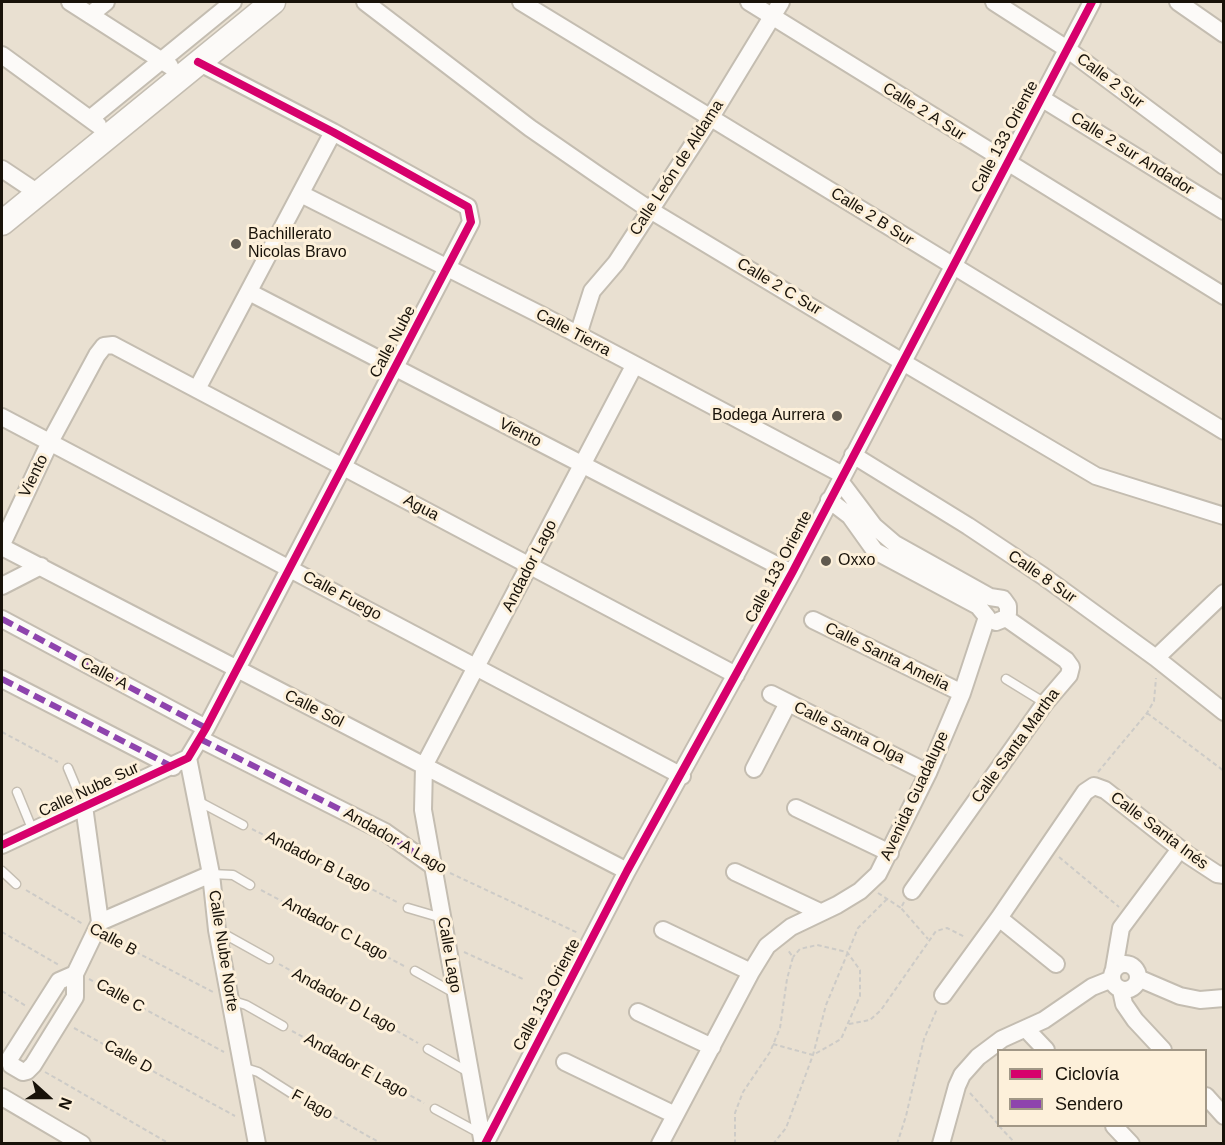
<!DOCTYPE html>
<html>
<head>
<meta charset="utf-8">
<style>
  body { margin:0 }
  #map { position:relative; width:1225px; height:1145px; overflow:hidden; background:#e9e0d1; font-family:Arial,sans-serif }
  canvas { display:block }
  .frame { position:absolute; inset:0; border:3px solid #181209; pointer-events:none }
  .legend { position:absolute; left:997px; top:1049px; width:210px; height:78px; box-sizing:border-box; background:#fdf0da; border:2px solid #a19786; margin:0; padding:8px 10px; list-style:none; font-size:18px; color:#181209 }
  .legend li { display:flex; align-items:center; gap:12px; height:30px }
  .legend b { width:30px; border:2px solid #a19786 }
  .north { position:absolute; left:18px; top:1067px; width:60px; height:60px; -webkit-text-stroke:4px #fdf0da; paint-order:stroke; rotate:111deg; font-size:16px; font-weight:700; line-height:24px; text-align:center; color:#181209 }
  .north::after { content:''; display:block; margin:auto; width:21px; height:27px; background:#181209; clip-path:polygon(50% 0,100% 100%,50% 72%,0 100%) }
</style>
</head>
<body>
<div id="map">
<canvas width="1225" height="1145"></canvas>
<div class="frame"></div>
<ul class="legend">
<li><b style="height:8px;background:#d6006c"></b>Ciclovía</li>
<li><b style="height:8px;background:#8e44ad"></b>Sendero</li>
</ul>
<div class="north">N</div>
</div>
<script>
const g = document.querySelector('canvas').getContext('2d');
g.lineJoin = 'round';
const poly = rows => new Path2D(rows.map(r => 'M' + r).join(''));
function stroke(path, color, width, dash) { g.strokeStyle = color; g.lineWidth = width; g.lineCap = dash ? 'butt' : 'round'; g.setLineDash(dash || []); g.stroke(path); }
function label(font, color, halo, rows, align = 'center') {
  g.font = font + ' Arial,sans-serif'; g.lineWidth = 6; g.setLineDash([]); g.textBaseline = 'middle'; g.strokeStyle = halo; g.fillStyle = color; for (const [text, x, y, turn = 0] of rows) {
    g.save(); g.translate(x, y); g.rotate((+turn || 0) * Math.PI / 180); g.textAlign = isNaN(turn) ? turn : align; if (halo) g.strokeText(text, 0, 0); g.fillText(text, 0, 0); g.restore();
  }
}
const path = poly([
  [1147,713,1224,771],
  [2,732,58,762],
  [1098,772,1147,713,1154,701,1156,678],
  [252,829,397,902],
  [1059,857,1119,907],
  [450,873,578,933],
  [26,890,83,924],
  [261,890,404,966],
  [878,893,901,908],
  [904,902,901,908,928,939],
  [2,932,59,965],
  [109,938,213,992],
  [464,952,525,980],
  [279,964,418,1043],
  [89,979,224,1052],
  [2,991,26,1006],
  [849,1024,870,1020,881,1010,936,931,947,928,965,937],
  [74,1028,235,1116],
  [292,1031,424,1103],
  [773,1044,813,1055,841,1039,860,996,860,970,847,952,817,945,800,949,793,957],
  [45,1072,170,1144],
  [970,1093,998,1124],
  [301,1098,382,1144],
  [999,1126,1016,1144],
  [735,1144,735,1113,743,1092,770,1052,780,1028,787,979,793,957,787,949],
  [773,1144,786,1128,813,1055,826,1005,858,928,887,899],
  [897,1144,906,1116,924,1039,937,1009]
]);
const lane = poly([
  [1006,679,1045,703],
  [68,768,84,806],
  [17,792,33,831],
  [196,800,243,825],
  [2,871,16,884],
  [211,874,233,875,250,885],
  [408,908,442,918],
  [217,930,269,959],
  [415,971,456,994],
  [230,1000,246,1005,283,1026],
  [428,1049,470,1073],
  [242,1067,258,1072,291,1093],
  [435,1109,481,1134]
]);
const street = poly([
  [70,2,170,66],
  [365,2,530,128,598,175,650,210,901,361,1096,476,1224,516],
  [521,2,1224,431],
  [749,2,1224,296],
  [994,2,1067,49,1224,166],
  [1178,2,1224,34],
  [90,15,106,2],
  [2,55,98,125],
  [1041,98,1224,211],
  [91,118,233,2],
  [2,169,38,193],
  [301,194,541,315,843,475],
  [249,292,792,573],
  [578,335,592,291,616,263,711,117,781,2],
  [197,389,333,132],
  [2,417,682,776],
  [853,455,968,526,1043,576,1156,658,1224,712],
  [840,481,874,526,895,544,990,597,1003,599,1008,606,1008,613,1006,618,996,622],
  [829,500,850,516,875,551,978,606,987,617],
  [2,544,50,442,97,355,104,346,113,345,736,675],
  [2,547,627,871],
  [2,586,41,566],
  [2,619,206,728],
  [813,620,962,693],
  [1156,658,1224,593],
  [2,679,173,767],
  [771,694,928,773],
  [200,739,385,832,433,866],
  [188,758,211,874,217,930,257,1144],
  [754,769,788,703],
  [84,806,100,922],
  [796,808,890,853],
  [2,845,188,758,206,728,471,222,468,207,333,132,198,62],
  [735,872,820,912],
  [912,891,1045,703,1069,675,1071,667,1066,660,1006,618],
  [999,918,1056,964],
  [100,922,211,874],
  [663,930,751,972],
  '1112 977a13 13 0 1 1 26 0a13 13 0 1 1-26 0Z',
  [1114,969,1121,928,1180,849],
  [75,974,59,981,10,1058,11,1065,23,1072,27,1071,33,1065,75,997,75,974,100,922],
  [1138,978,1180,996,1200,1000,1224,998],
  [1121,990,1124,1004,1135,1020,1163,1050],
  [943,995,999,918,1085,792,1094,786,1105,790,1188,855,1217,874,1224,875],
  [638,1012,712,1047],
  [1026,1029,1046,1050],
  [565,1062,675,1115],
  [1206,1096,1224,1116],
  [2,1097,82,1144],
  [1114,1126,1131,1144],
  [483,1144,423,810,424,766,634,366],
  [485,1144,627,871,792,573,1092,2],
  [660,1144,751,972,767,946,791,927,837,905,860,891,878,874,928,773,962,693,987,617],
  [941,1144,957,1086,962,1075,978,1057,1002,1039,1044,1020,1092,987,1112,979]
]);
const secondary = poly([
  [2,223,273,2]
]);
const quiet = poly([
  [2,619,206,728],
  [2,679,173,767],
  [200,739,385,832,433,866]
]);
const cycleway = poly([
  [2,845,188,758,206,728,471,222,468,207,333,132,198,62],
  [485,1144,627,871,792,573,1092,2]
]);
const markers = [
  [236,244,6,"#615a4f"],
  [837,416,6,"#615a4f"],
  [826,561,6,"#615a4f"]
];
const streetNames = [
  ["Calle 2 Sur",1110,81,37],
  ["Calle 2 A Sur",924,112,32],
  ["Calle 133 Oriente",1005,137,-62],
  ["Calle 2 sur Andador",1132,154,32],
  ["Calle León de Aldama",677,168,-57],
  ["Calle 2 B Sur",872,217,32],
  ["Calle 2 C Sur",779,287,31],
  ["Calle Tierra",573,333,28],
  ["Calle Nube",393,342,-62],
  ["Viento",520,433,27],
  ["Viento",34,476,-64],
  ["Agua",421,508,28],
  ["Andador Lago",530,566,-63],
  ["Calle 133 Oriente",779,567,-62],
  ["Calle 8 Sur",1042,577,35],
  ["Calle Fuego",342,596,28],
  ["Calle Santa Amelia",887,657,26],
  ["Calle A",104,674,28],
  ["Calle Sol",314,709,27],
  ["Calle Santa Olga",849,733,26],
  ["Calle Santa Martha",1016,746,-54],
  ["Calle Nube Sur",89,790,-25],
  ["Avenida Guadalupe",915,796,-65],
  ["Calle Santa Inés",1159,831,37],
  ["Andador A Lago",395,841,30],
  ["Andador B Lago",318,862,27],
  ["Andador C Lago",335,929,28],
  ["Calle B",113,940,28],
  ["Calle Nube Norte",223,951,81],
  ["Calle Lago",449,955,80],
  ["Calle 133 Oriente",547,995,-62],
  ["Calle C",120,996,29],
  ["Andador D Lago",344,1001,29],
  ["Calle D",128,1057,29],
  ["Andador E Lago",356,1066,29],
  ["F lago",312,1105,29]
];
const poiNames = [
  ["Bachillerato",248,235],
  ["Nicolas Bravo",248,253],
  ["Bodega Aurrera",825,416,"right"],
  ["Oxxo",838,561]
];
stroke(lane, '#c4bdb1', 11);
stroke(street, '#c4bdb1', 20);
stroke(secondary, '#c4bdb1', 27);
stroke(path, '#cdcbc7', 2, [4.5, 3]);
stroke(lane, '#fcfaf8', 8);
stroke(street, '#fcfaf8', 16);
stroke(secondary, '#fcfaf8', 24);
stroke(quiet, '#8e44ad', 6, [12, 6]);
stroke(cycleway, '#d6006c', 8);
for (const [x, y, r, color] of markers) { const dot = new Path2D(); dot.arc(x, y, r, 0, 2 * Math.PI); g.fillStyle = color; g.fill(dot); stroke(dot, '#fdf0da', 2); }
label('16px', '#181209', '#fdf0da', streetNames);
label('16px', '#181209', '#fdf0da', poiNames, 'left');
</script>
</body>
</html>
